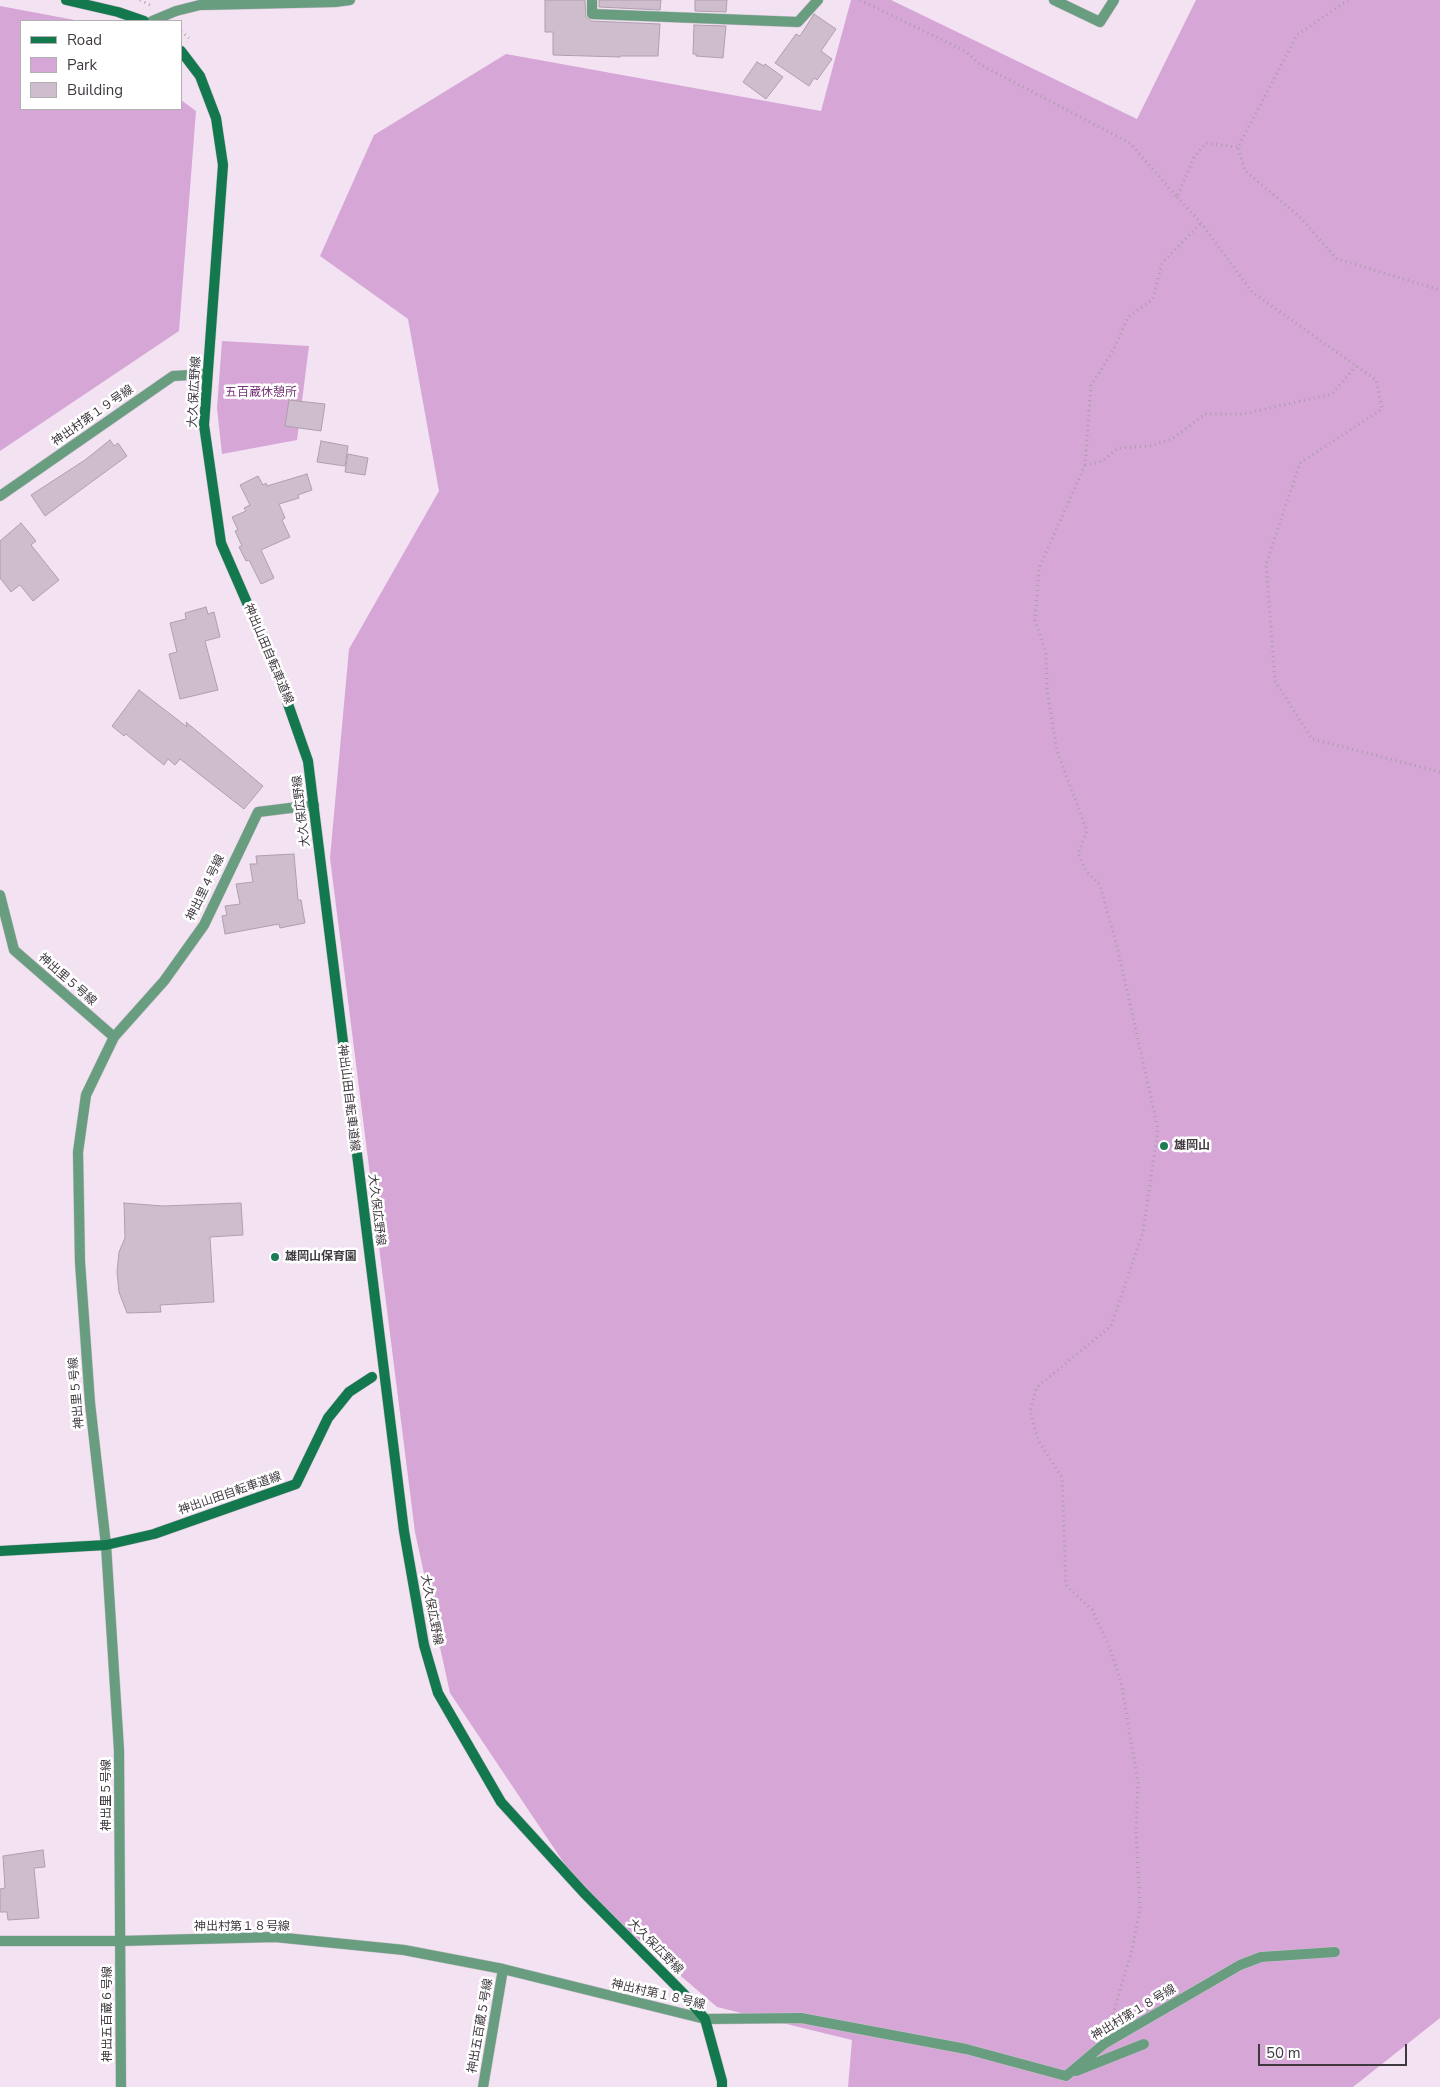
<!DOCTYPE html>
<html>
<head>
<meta charset="utf-8">
<style>
  body { margin:0 }
  #map { position:relative; width:1440px; height:2087px; overflow:hidden; background:#f2e2f2; font-family:"Nunito Sans",sans-serif }
  canvas { display:block }
  .legend { position:absolute; left:20px; top:20px; width:162px; height:90px; box-sizing:border-box; background:#fff; border:1px solid #b2b0b2; margin:0; padding:6px 9px; list-style:none; font-size:15px; color:#3f393f }
  .legend li { display:flex; align-items:center; gap:10px; height:25px }
  .legend b { width:25px; border:1px solid #b2b0b2 }
  .scale { position:absolute; left:1258px; top:2044px; width:149px; height:22px; box-sizing:border-box; border:2px solid #3f393f; border-top:0; padding-left:6px; font-size:15px; line-height:18px; white-space:nowrap; color:#3f393f; -webkit-text-stroke:4px #fff; paint-order:stroke }
</style>
</head>
<body>
<div id="map">
<canvas width="1440" height="2087"></canvas>
<ul class="legend">
<li><b style="height:6px;background:#14784f"></b>Road</li>
<li><b style="height:14px;background:#d6a6d7"></b>Park</li>
<li><b style="height:14px;background:#cdbdcd"></b>Building</li>
</ul>
<div class="scale">50 m</div>
</div>
<script>
const g = document.querySelector('canvas').getContext('2d');
g.lineJoin = 'round';
function paint(path, color) { g.fillStyle = color; g.fill(path, 'evenodd'); }
const poly = rows => new Path2D(rows.map(r => 'M' + r).join(''));
function stroke(path, color, width, dash) { g.strokeStyle = color; g.lineWidth = width; g.lineCap = dash ? 'butt' : 'round'; g.setLineDash(dash || []); g.stroke(path); }
function label(font, color, halo, rows, align = 'center') {
  g.font = font + ' "Nunito Sans","Noto Sans JP",sans-serif'; g.lineWidth = 5; g.setLineDash([]); g.textBaseline = 'middle'; g.strokeStyle = halo; g.fillStyle = color; for (const [text, x, y, turn = 0] of rows) {
    g.save(); g.translate(x, y); g.rotate((+turn || 0) * Math.PI / 180); g.textAlign = isNaN(turn) ? turn : align; if (halo) g.strokeText(text, 0, 0); g.fillText(text, 0, 0); g.restore();
  }
}
const green = poly([
  [851,0,891,0,1137,119,1196,0,1440,0,1440,2018,1353,2087,848,2087,852,2040,717,2007,584,1893,450,1693,415,1532,330,858,349,649,439,491,408,319,320,256,374,135,506,54,821,111],
  [0,6,80,21,21,21,21,109,181,109,181,100,196,111,179,331,0,451],
  [222,341,309,346,297,440,222,454,217,408]
]);
const building = poly([
  [545,0,585,0,586,17,591,21,660,24,658,56,620,56,620,57,553,55,553,32,545,32,545,0],
  [599,0,661,0,660,10,599,7,599,0],
  [695,0,727,0,726,12,695,11,695,0],
  [814,14,836,29,821,51,832,59,817,80,814,78,809,86,775,63,796,34,800,36,814,14],
  [694,25,726,26,723,58,696,56,696,54,693,54,694,25],
  [757,62,764,66,765,64,783,77,766,99,743,82,757,62],
  [289,400,325,404,321,431,285,426,289,400],
  [110,440,114,446,118,443,127,456,45,516,31,495,85,460,110,440],
  [321,441,348,446,345,466,317,462,321,441],
  [348,454,368,458,365,475,345,472,348,454],
  [307,474,312,490,298,495,299,498,279,504,285,518,282,520,290,537,261,550,274,578,261,584,249,560,246,561,239,547,242,546,235,531,238,530,232,517,246,511,244,508,250,505,240,485,258,476,263,485,266,483,267,486,307,474],
  [21,523,36,541,31,545,59,580,33,601,20,585,11,592,0,578,0,541,21,523],
  [206,607,208,614,214,612,220,637,205,641,218,690,180,699,169,654,177,652,170,623,186,619,185,613,206,607],
  [139,690,187,727,186,722,263,786,244,809,180,759,175,765,168,759,164,765,126,734,124,736,112,726,139,690],
  [294,854,298,900,301,900,305,923,280,928,279,924,225,934,222,916,227,915,225,906,240,904,236,884,253,882,250,864,257,864,256,856,294,854],
  [124,1203,163,1206,241,1203,243,1235,210,1237,214,1302,160,1305,161,1312,127,1313,119,1292,117,1272,119,1252,125,1238,124,1203],
  [43,1850,45,1867,34,1868,39,1918,8,1920,7,1912,0,1912,0,1889,5,1888,3,1856,43,1850]
]);
const path = poly([
  [140,0,152,6],
  [860,0,965,51,981,65,1130,143,1177,197,1194,157,1206,143,1238,147],
  [1348,0,1297,35,1238,147,1245,171,1299,216,1337,259,1440,290],
  [181,31,189,38],
  [1177,197,1201,223,1252,292,1376,380,1382,409,1300,463,1266,564,1275,681,1312,739,1440,772],
  [1085,465,1102,461,1118,448,1149,446,1172,439,1205,414,1243,414,1332,394,1356,366],
  [1110,2024,1132,1950,1140,1909,1136,1831,1138,1783,1121,1681,1108,1644,1092,1610,1066,1585,1062,1478,1038,1440,1030,1411,1037,1387,1111,1326,1143,1232,1158,1129,1117,946,1100,885,1086,871,1078,853,1087,831,1057,751,1047,690,1046,653,1035,620,1039,568,1085,465,1091,386,1114,349,1128,317,1153,299,1162,263,1201,223]
]);
const street = poly([
  [592,0,592,14,798,22,818,0],
  [1054,0,1100,22,1114,0],
  [202,5,335,2,350,0],
  [152,21,176,11,208,3],
  [0,496,173,376,207,374],
  [0,895,14,950,114,1037,86,1095,78,1152,80,1262,90,1403,106,1545,119,1750,121,2087],
  [114,1037,164,981,204,925,258,812,314,805],
  [0,1941,120,1941,275,1937,404,1950,503,1969,705,2019,801,2018,966,2049,1066,2076,1104,2044,1240,1965,1261,1957,1335,1952],
  [1076,2071,1144,2044],
  [483,2087,503,1969]
]);
const secondary = poly([
  [66,0,118,12,144,21],
  [181,51,200,76,216,118,223,165,204,425,221,543,275,667,308,761,404,1531,424,1645,438,1693,501,1802,584,1893,684,1994,705,2019,722,2081,722,2087],
  [0,1551,106,1545,154,1534,296,1484,328,1418,349,1392,372,1377]
]);
const markers = [
  [1164,1146,5,"#1c7c54"],
  [275,1257,5,"#1c7c54"]
];
const streetNames = [
  ["大久保広野線",195,392,-87],
  ["神出村第１９号線",93,416,-35],
  ["神出山田自転車道線",268,654,67],
  ["大久保広野線",302,811,-97],
  ["神出里４号線",206,888,-64],
  ["神出里５号線",67,980,41],
  ["神出山田自転車道線",348,1098,83],
  ["大久保広野線",376,1210,83],
  ["神出里５号線",77,1393,-95],
  ["神出山田自転車道線",230,1494,-19],
  ["大久保広野線",431,1610,79],
  ["神出里５号線",107,1795,-90],
  ["神出村第１８号線",242,1927],
  ["大久保広野線",655,1947,45],
  ["神出村第１８号線",658,1995,13],
  ["神出村第１８号線",1134,2013,-31],
  ["神出五百蔵６号線",108,2014,-90],
  ["神出五百蔵５号線",481,2026,-80]
];
const parkNames = [
  ["五百蔵休憩所",261,393]
];
const poiNames = [
  ["雄岡山",1174,1146],
  ["雄岡山保育園",285,1257]
];
paint(green, '#d6a6d7');
paint(building, '#cdbdcd');
stroke(building, '#af9fae', 1);
stroke(street, '#cec0ce', 11);
stroke(secondary, '#cec0ce', 11);
stroke(path, '#a99da9', 3, [1, 4]);
stroke(street, '#689d80', 10);
stroke(secondary, '#14784f', 10);
for (const [x, y, r, color] of markers) { const dot = new Path2D(); dot.arc(x, y, r, 0, 2 * Math.PI); g.fillStyle = color; g.fill(dot); stroke(dot, '#fff', 2); }
label('12px', '#3f393f', '#fff', streetNames);
label('12px', '#753477', '#fff', parkNames);
label('bold 12px', '#3f393f', '#fff', poiNames, 'left');
</script>
</body>
</html>
